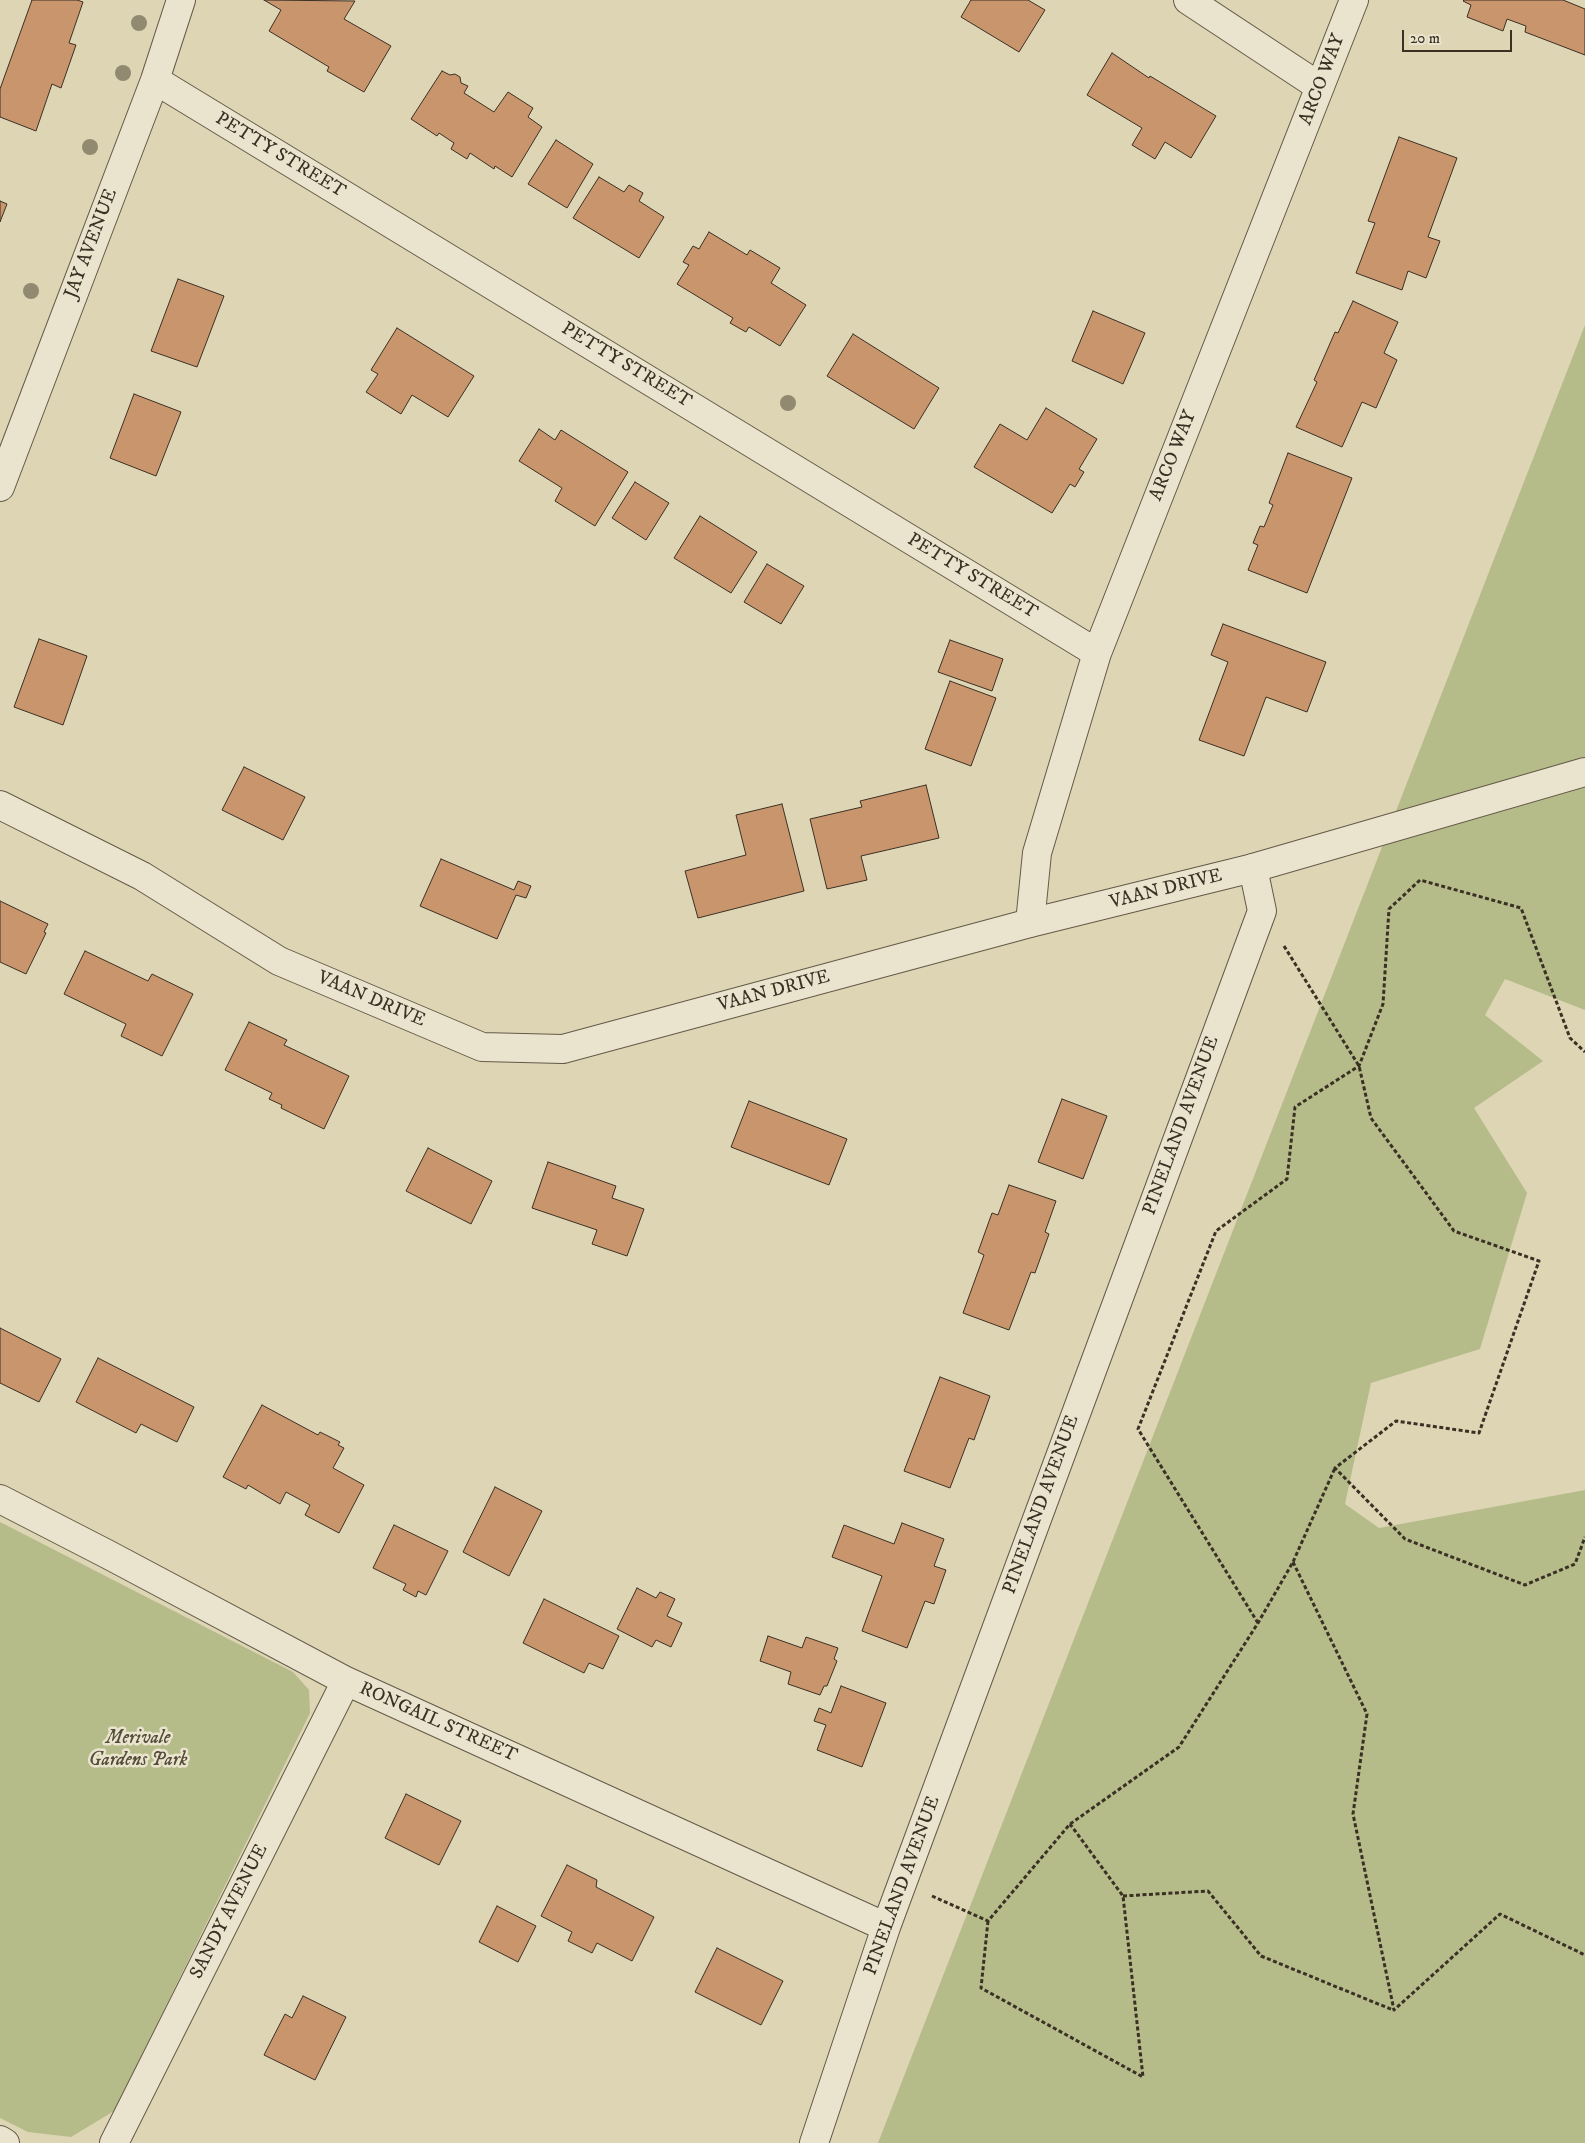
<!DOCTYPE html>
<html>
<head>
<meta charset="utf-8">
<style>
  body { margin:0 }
  #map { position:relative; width:1585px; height:2143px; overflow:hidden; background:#ded5b4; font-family:"IM FELL DW Pica",serif }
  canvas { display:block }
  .scale { position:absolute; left:1402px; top:30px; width:110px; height:22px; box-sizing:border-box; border:2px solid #3b3024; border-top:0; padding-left:6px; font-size:15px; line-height:18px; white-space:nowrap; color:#3b3024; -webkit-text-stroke:4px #eae4ce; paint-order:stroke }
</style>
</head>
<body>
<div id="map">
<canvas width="1585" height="2143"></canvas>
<div class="scale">20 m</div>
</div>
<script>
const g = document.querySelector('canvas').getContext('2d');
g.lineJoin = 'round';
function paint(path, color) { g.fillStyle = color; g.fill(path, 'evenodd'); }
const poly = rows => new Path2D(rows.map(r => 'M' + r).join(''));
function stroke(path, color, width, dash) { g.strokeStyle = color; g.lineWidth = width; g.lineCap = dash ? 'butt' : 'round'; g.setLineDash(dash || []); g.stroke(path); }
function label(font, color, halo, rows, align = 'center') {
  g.font = font + ' "IM FELL DW Pica",serif'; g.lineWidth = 5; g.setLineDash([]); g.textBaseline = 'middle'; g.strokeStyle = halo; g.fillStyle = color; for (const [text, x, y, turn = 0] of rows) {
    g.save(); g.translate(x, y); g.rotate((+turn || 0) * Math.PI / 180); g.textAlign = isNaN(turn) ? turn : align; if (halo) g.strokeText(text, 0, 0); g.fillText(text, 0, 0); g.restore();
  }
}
const green = poly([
  [1585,325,1585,1010,1505,979,1485,1015,1543,1061,1474,1108,1527,1193,1480,1349,1371,1383,1345,1504,1379,1528,1585,1490,1585,2143,878,2143],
  [0,1522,293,1672,309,1690,310,1713,114,2111,71,2137,28,2132,0,2118]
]);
const building = poly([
  [32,0,77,0,83,2,69,43,76,45,61,88,52,84,36,131,0,117,0,89,32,0],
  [264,0,355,1,344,19,391,46,364,92,327,71,329,67,269,31,281,10,264,0],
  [971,0,1028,0,1045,10,1019,52,961,17,971,0],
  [1464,0,1563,0,1585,9,1585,55,1525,32,1526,26,1507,19,1503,31,1467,17,1471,5,1463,1,1464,0],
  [1112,53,1149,78,1150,76,1216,116,1191,158,1165,142,1155,159,1132,145,1142,128,1087,95,1112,53],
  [442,71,450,75,455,74,460,77,461,83,468,86,464,93,494,112,508,92,533,108,528,117,542,127,512,177,495,166,494,169,470,153,467,159,451,149,454,143,439,133,437,136,411,119,442,71],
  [1399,137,1457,158,1428,237,1440,241,1426,278,1408,271,1402,290,1356,273,1375,223,1368,221,1399,137],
  [556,140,593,164,567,208,528,184,556,140],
  [599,177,624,192,629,185,643,193,639,201,664,217,639,258,573,218,599,177],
  [0,201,7,204,0,222,0,201],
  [709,232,747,255,750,250,780,268,771,283,806,305,780,346,749,327,746,332,730,323,733,318,677,284,689,265,683,262,693,246,699,249,709,232],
  [178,279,224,296,197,367,151,351,178,279],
  [1353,301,1398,322,1384,353,1397,360,1376,408,1362,402,1342,447,1296,427,1317,382,1314,380,1335,332,1338,333,1353,301],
  [1093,311,1145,333,1123,384,1072,361,1093,311],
  [397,328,474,376,448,417,412,395,401,414,366,392,378,374,371,370,397,328],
  [853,334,939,388,914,429,827,376,853,334],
  [134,394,181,412,156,476,110,458,134,394],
  [1046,408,1097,439,1079,469,1084,472,1075,487,1070,484,1052,513,974,467,1000,424,1027,440,1046,408],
  [539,429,555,440,561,430,628,472,595,526,555,501,562,488,519,461,539,429],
  [1288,453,1352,478,1307,593,1248,570,1258,545,1253,543,1260,526,1264,527,1273,505,1269,503,1288,453],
  [635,482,669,503,646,540,612,518,635,482],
  [700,516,757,552,731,593,674,558,700,516],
  [767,564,804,586,781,624,744,602,767,564],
  [1223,624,1326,662,1307,712,1266,697,1244,756,1199,740,1228,662,1211,655,1223,624],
  [39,639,87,656,63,725,14,707,39,639],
  [950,640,1003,659,992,691,938,672,950,640],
  [950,681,996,698,971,766,925,749,950,681],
  [244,767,305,797,283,840,222,810,244,767],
  [926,785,939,838,861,856,867,880,827,889,810,819,862,807,860,801,926,785],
  [782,804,804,891,698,918,685,871,746,855,736,815,782,804],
  [441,859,514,890,518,881,531,886,526,898,516,895,497,939,420,906,441,859],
  [0,901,48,924,44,932,46,933,26,974,0,962,0,901],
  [85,951,148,981,152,974,193,994,162,1056,121,1036,126,1024,64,994,85,951],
  [249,1022,287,1040,284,1045,349,1076,324,1129,281,1108,282,1105,269,1099,272,1093,225,1070,249,1022],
  [1062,1099,1107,1116,1083,1179,1038,1162,1062,1099],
  [749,1101,847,1139,829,1185,731,1147,749,1101],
  [428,1148,492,1181,471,1224,406,1191,428,1148],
  [548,1162,616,1186,612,1198,644,1209,627,1256,592,1244,597,1230,532,1208,548,1162],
  [1009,1185,1056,1201,1045,1232,1049,1234,1035,1273,1031,1272,1009,1330,963,1313,984,1255,978,1252,992,1213,998,1215,1009,1185],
  [0,1328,61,1359,39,1402,0,1383,0,1328],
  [98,1358,194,1407,177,1442,141,1424,136,1433,76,1402,98,1358],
  [940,1377,990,1396,974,1440,969,1438,950,1488,904,1471,940,1377],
  [262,1405,318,1435,320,1432,340,1442,338,1445,344,1448,333,1468,364,1485,339,1533,305,1515,310,1505,286,1492,280,1504,248,1485,246,1489,223,1477,262,1405],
  [495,1487,542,1511,509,1576,463,1552,495,1487],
  [902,1523,944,1539,934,1566,946,1570,934,1604,925,1601,907,1648,862,1631,882,1576,832,1557,844,1525,894,1544,902,1523],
  [394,1525,448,1551,426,1595,418,1591,416,1597,403,1590,406,1584,373,1568,394,1525],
  [637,1588,656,1598,660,1592,675,1599,667,1616,682,1623,671,1647,656,1640,652,1647,617,1629,637,1588],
  [544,1599,619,1636,603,1669,589,1663,584,1673,523,1643,544,1599],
  [768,1636,802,1648,806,1637,838,1648,834,1659,837,1661,827,1686,824,1686,820,1695,788,1684,791,1672,760,1661,768,1636],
  [841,1686,886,1703,862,1767,817,1750,826,1725,814,1721,819,1708,831,1713,841,1686],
  [406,1794,461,1821,439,1865,385,1838,406,1794],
  [567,1865,597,1880,596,1887,654,1917,632,1961,597,1943,592,1953,568,1941,572,1932,541,1916,567,1865],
  [497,1906,536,1926,518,1962,479,1942,497,1906],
  [717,1948,783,1981,761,2025,695,1992,717,1948],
  [303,1996,346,2017,315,2080,264,2055,285,2014,292,2018,303,1996]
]);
const path = poly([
  [1284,946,1359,1066,1371,1118,1454,1231,1539,1261,1479,1433,1396,1421,1335,1468,1405,1539,1525,1585,1575,1564,1585,1537],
  [1293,1562,1367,1714,1353,1814,1394,2010,1500,1914,1585,1955],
  [1258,1623,1138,1429,1216,1231,1287,1179,1295,1107,1359,1066,1383,1004,1389,909,1420,880,1521,908,1570,1038,1585,1052],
  [932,1896,988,1921,1070,1824,1179,1747,1258,1623,1293,1562,1335,1468],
  [1123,1896,1208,1891,1261,1956,1393,2010],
  [988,1921,981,1988,1143,2077,1123,1896,1070,1824]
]);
const minor = poly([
  [1188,0,1320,87],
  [155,80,1097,653],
  [0,487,155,80,181,0],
  [1030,923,1037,853,1097,653,1354,0],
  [0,1499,107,1554,346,1681,886,1927],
  [0,2140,5,2143],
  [114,2143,346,1681],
  [814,2143,886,1927,1262,911,1253,868]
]);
const tertiary = poly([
  [0,805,142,876,279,961,482,1047,563,1049,1030,923,1253,868,1585,772]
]);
const trees = [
  [139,23],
  [123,73],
  [90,147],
  [31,291],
  [788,403]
];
const streetNames = [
  ["ARCO WAY",1323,80,-69],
  ["PETTY STREET",280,156,31],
  ["JAY AVENUE",92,244,-69],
  ["PETTY STREET",626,366,31],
  ["ARCO WAY",1174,456,-68],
  ["PETTY STREET",972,577,31],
  ["VAAN DRIVE",1166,890,-14],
  ["VAAN DRIVE",774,992,-15],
  ["VAAN DRIVE",371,1000,23],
  ["PINELAND AVENUE",1182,1126,-70],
  ["PINELAND AVENUE",1042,1505,-70],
  ["RONGAIL STREET",438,1723,24],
  ["PINELAND AVENUE",903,1886,-70],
  ["SANDY AVENUE",230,1912,-63]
];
const parkNames = [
  ["Merivale",138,1739],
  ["Gardens Park",138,1761]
];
paint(green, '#b5bc8a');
paint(building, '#c9956c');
stroke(building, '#3b3024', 1);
stroke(minor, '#645948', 30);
stroke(tertiary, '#645948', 30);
stroke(path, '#3b3024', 3, [4, 2.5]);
stroke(minor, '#eae4ce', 28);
stroke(tertiary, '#eae4ce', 28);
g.fillStyle = '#928a70';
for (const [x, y] of trees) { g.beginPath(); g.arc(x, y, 8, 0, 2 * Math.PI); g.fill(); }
label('19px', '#3b3024', '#eae4ce', streetNames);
label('italic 19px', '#534c38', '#eae4ce', parkNames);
</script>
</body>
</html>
